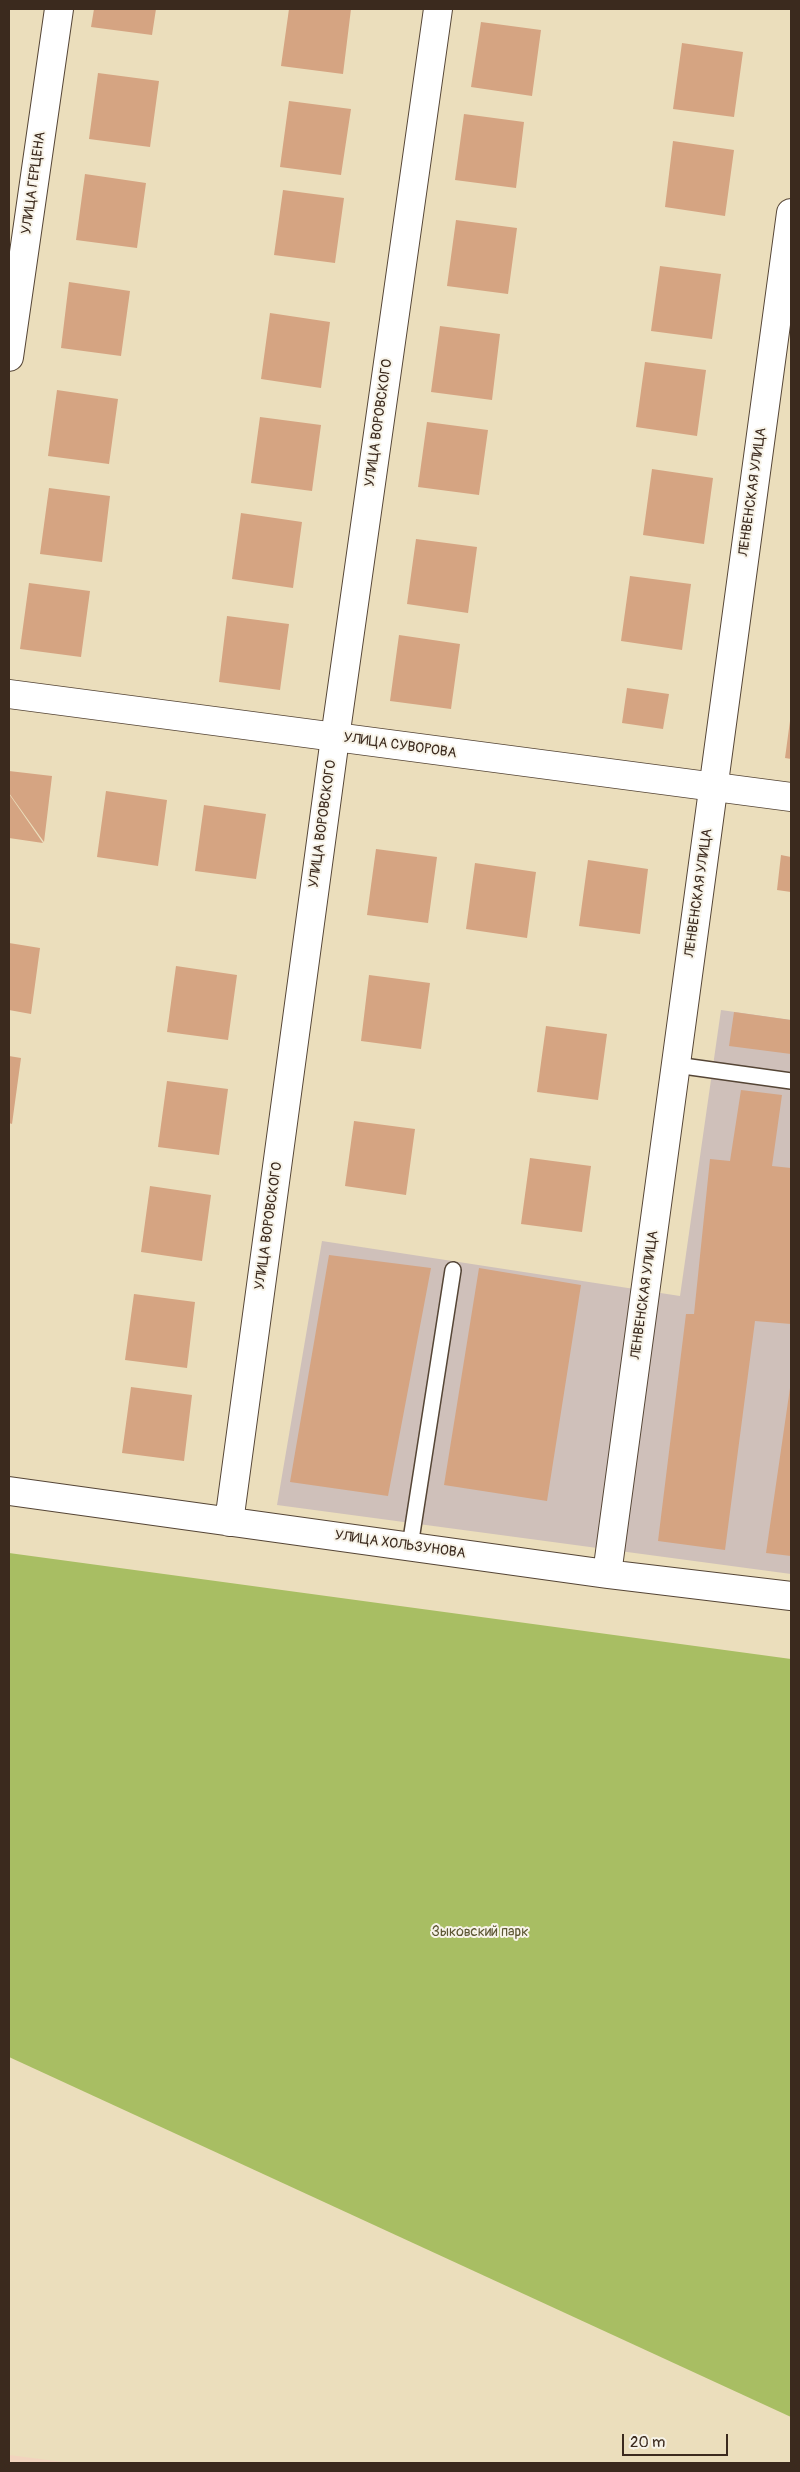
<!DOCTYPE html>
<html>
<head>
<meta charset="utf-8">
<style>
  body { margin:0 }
  #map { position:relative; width:800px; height:2472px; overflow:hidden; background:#ebdebc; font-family:Pangolin,sans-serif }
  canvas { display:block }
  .frame { position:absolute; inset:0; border:10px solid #3b2a1e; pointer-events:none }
  .scale { position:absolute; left:622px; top:2434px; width:106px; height:22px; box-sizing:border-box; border:2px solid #3b2a1e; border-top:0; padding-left:6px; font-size:15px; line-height:18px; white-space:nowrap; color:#3b2a1e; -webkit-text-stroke:4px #f7f3e8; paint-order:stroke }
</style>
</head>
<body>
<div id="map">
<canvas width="800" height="2472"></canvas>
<div class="frame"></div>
<div class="scale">20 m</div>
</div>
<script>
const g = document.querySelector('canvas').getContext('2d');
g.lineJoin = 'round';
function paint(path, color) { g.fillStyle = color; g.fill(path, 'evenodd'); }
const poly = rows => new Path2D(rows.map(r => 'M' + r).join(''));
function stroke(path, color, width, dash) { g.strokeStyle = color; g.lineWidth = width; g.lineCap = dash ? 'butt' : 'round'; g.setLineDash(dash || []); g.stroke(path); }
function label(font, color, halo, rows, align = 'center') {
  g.font = font + ' Pangolin,sans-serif'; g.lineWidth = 4; g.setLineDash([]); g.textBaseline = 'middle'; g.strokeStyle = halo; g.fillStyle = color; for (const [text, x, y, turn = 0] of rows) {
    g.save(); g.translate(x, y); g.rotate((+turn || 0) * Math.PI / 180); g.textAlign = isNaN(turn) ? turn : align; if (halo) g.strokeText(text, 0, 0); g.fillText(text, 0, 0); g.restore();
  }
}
const built = poly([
  [9,2455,71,2463,9,2463]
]);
const industrial = poly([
  [721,1010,791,1020,791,1574,277,1505,322,1241,680,1296]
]);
const green = poly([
  [9,1553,791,1659,791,2417,9,2057]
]);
const building = poly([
  [94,9,156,9,152,35,91,27],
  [289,9,351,9,343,74,281,66],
  [481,22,541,30,532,96,471,87],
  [682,43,743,52,734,117,673,109],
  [98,73,159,81,150,147,89,139],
  [289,101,351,109,341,175,280,167],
  [464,114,524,122,516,188,455,180],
  [673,141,734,150,725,216,665,207],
  [85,174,146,183,137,248,76,240],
  [283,190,344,198,335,263,274,255],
  [456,220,517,228,508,294,447,286],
  [660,266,721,274,712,339,651,331],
  [69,282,130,291,121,356,61,348],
  [270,313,330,322,321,388,261,379],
  [440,326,500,334,492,400,431,392],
  [645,362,706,370,697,436,636,427],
  [57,390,118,399,109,464,48,456],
  [260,417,321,425,312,491,251,483],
  [427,422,488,430,479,495,418,487],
  [652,469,713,478,704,544,643,535],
  [49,488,110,496,102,562,40,554],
  [241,513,302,522,293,588,232,579],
  [416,539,477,547,468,613,407,604],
  [630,576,691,584,682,650,621,641],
  [29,583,90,591,81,657,20,649],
  [227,616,289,624,280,690,219,682],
  [399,635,460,644,451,709,390,701],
  [627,688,669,694,663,729,622,723],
  [790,721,791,721,791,759,785,758],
  [9,771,52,776,44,842,9,793],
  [106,791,167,800,158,866,97,857],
  [9,794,43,843,9,838],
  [204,805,266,814,256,879,195,871],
  [376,849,437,857,428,923,367,915],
  [781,855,791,857,791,892,777,890],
  [588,860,648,869,640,934,579,926],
  [475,863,536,872,527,938,466,929],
  [9,943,40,948,31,1014,9,1010],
  [176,966,237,975,228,1040,167,1032],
  [369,975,430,983,421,1049,361,1041],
  [734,1012,791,1020,791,1054,729,1046],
  [546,1026,607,1034,598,1100,537,1092],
  [9,1056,21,1058,12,1124,9,1123],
  [167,1081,228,1089,219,1155,158,1147],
  [741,1090,782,1095,772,1166,791,1168,791,1324,755,1321,725,1550,658,1541,686,1314,694,1314,710,1159,730,1161],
  [354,1121,415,1129,406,1195,345,1186],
  [530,1158,591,1166,582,1232,521,1224],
  [150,1186,211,1195,202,1261,141,1252],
  [329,1255,431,1268,388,1496,290,1482],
  [479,1268,581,1285,547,1501,444,1485],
  [134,1294,195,1302,187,1368,125,1360],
  [131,1387,192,1395,184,1461,122,1453],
  [790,1388,791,1388,791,1556,766,1553]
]);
const service = poly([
  [676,1065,791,1081],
  [410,1546,453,1270]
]);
const minor = poly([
  [9,357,59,9],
  [9,1491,607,1574,791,1596],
  [229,1522,335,738,438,9],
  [607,1574,791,213]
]);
const tertiary = poly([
  [9,694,791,797]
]);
const streetNames = [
  ["УЛИЦА ГЕРЦЕНА",34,183,-82],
  ["УЛИЦА ВОРОВСКОГО",379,423,-82],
  ["ЛЕНВЕНСКАЯ УЛИЦА",753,492,-82],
  ["УЛИЦА СУВОРОВА",400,746,8],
  ["УЛИЦА ВОРОВСКОГО",323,824,-82],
  ["ЛЕНВЕНСКАЯ УЛИЦА",699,893,-82],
  ["УЛИЦА ВОРОВСКОГО",269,1226,-82],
  ["ЛЕНВЕНСКАЯ УЛИЦА",645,1295,-82],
  ["УЛИЦА ХОЛЬЗУНОВА",400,1545,8]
];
const parkNames = [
  ["Зыковский парк",480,1932]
];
paint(built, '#f2d4be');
paint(industrial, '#cfc0ba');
paint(green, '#a8be63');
paint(building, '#d5a482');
stroke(service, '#554536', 18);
stroke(minor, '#554536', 30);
stroke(tertiary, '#554536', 30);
stroke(service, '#fff', 15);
stroke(minor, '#fff', 28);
stroke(tertiary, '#fff', 28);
label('14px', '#3b2a1e', '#f7f3e8', streetNames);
label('14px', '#5c5633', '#f7f3e8', parkNames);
</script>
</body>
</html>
